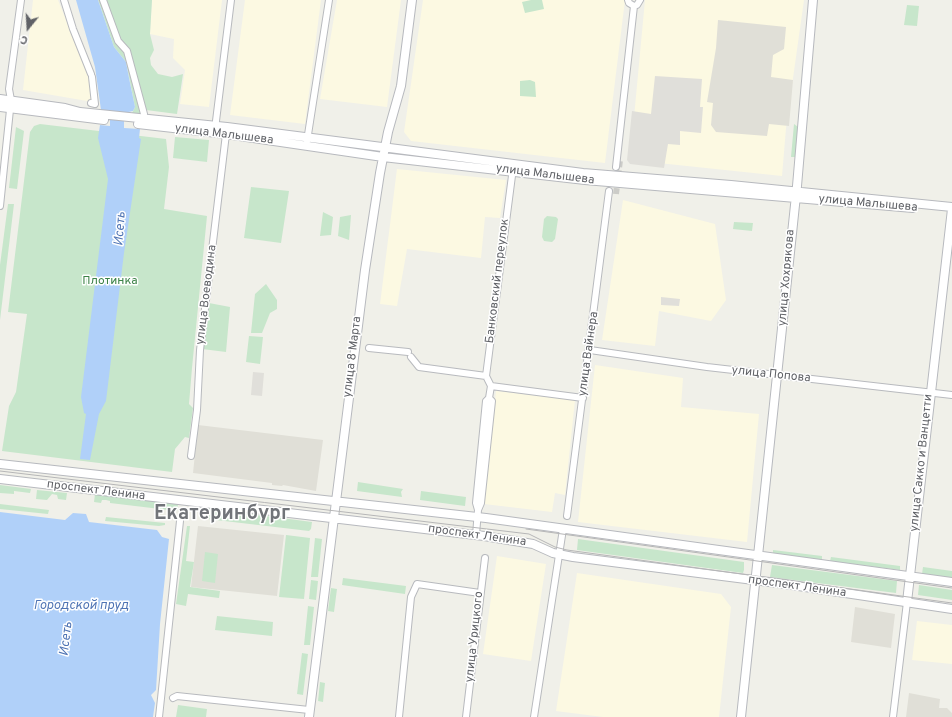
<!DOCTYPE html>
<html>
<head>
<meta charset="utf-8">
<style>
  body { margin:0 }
  #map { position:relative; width:952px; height:717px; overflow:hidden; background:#f0f0e9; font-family:Overpass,sans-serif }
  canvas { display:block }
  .north { position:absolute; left:8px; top:8px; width:40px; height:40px; -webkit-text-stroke:3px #fff; paint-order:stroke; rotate:198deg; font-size:11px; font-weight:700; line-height:16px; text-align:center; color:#606267 }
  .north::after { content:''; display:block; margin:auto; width:14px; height:18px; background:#606267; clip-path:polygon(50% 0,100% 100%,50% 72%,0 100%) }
</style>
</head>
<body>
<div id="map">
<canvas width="952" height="717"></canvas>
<div class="north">С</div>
</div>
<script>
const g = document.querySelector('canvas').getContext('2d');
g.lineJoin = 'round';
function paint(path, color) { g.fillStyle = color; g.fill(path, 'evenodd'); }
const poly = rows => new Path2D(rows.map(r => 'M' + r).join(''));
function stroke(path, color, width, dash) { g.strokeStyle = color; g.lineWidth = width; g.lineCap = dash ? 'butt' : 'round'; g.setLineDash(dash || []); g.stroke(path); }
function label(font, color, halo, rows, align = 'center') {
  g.font = font + ' Overpass,sans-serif'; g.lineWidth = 3; g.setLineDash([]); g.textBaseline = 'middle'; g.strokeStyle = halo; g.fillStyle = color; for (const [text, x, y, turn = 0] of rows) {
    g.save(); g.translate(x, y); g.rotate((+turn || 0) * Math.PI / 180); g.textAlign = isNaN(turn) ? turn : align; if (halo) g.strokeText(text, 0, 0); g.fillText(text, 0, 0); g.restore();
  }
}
const commercial = poly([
  [33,0,58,0,91,83,93,102,23,90],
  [152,0,222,0,209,107,180,104,185,70,173,58,174,39,150,34],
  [245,0,321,0,305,124,230,115],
  [337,0,401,0,387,107,320,99],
  [423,0,625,0,605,163,411,141,404,132],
  [645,0,804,0,786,128,782,176,630,160],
  [397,169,506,180,500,218,485,217,481,258,407,249,397,306,380,304],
  [623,200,715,224,726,300,711,321,659,311,655,346,602,340],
  [595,365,683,378,681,407,759,414,747,542,578,522],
  [496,391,575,400,565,495,555,493,552,512,484,504],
  [497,556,546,564,531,661,483,654],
  [577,573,721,594,731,607,719,717,603,717,556,711],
  [917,621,952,625,952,664,912,660]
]);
const industrial = poly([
  [655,76,702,79,700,107,703,107,701,133,680,131,680,145,668,144,664,168,630,164,627,160,632,111,651,114],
  [661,297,680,299,679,306,661,305],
  [253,372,264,373,262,396,251,395]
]);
const education = poly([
  [718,20,786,27,784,49,773,55,771,77,793,80,789,126,769,124,767,136,716,132,711,125,713,103,707,102,716,48],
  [198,425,323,440,316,491,283,485,282,486,272,485,272,483,193,473],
  [198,526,284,535,277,596,191,587],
  [855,607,895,614,891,648,851,642],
  [909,693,940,699,939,708,947,708,952,713,952,717,906,717]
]);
const green = poly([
  [98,0,152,0,150,34,154,50,150,58,151,65,158,74,172,77,183,74,177,114,146,110,140,114,132,113,135,107,126,62,114,47],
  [531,0,542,0,544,9,525,13,522,2],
  [907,5,919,6,917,26,904,25],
  [530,80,535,82,536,97,520,96,520,81],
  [40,124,166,139,169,167,164,209,207,216,192,368,189,404,193,408,189,438,185,437,175,449,172,472,2,451,9,406,16,392,27,314,8,312,30,132,34,126],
  [794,124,798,127,796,157,791,157],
  [16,127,24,131,17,189,9,188],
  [175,137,209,140,207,162,173,158],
  [251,187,289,191,281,243,244,238],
  [8,204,14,204,0,320,0,265],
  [323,212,333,217,331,235,320,236],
  [351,215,349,240,338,236,340,217],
  [547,216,556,217,558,219,555,239,552,242,544,241,542,237,544,219],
  [734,222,753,223,752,231,733,229],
  [266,284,277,300,277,309,270,313,262,333,251,333,255,294],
  [209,303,230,307,226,352,202,349],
  [249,336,263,337,260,364,246,362],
  [358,482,403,489,401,492,402,497,357,491],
  [0,485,31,489,30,493,14,491,14,494,0,493],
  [37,490,67,493,66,500,58,499,57,495,52,494,47,500,36,499],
  [421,491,466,497,465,506,420,500],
  [95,494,178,504,177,511,110,503,110,501,106,500,102,500,101,503,94,502],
  [0,504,49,510,48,514,0,509],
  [206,508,312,522,311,529,309,531,199,518,202,509],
  [106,517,165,523,165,525,159,526,105,521],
  [187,526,190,526,186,561,194,562,190,587,220,591,219,598,188,594,186,606,176,604],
  [286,535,310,538,304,599,279,597],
  [315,538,322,539,318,577,311,577],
  [578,539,744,562,744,570,743,573,577,550],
  [773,550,822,556,822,560,773,554],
  [205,552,218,554,215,583,202,581],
  [831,557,900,566,900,570,830,561],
  [772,565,897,581,896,593,770,577],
  [923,567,952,571,952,578,922,574],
  [343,578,406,586,405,594,342,585],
  [311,580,318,581,316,600,309,599],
  [919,585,952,590,952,600,918,595],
  [331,588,337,589,334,612,328,611],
  [308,606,314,607,310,645,304,645],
  [217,616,273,622,272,636,215,630],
  [302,653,308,654,303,695,297,694],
  [320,682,325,683,323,702,318,701],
  [178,705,207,709,206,717,176,717]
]);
const water = poly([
  [76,0,98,0,114,47,126,62,129,78,135,107,133,111,124,113,124,128,140,129,139,138,141,139,124,253,106,401,99,414,90,460,80,459,86,414,84,413,81,397,108,179,98,138,100,125,110,126,110,112,108,110,103,111,101,110,95,67],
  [0,512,65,520,73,513,86,514,89,522,157,530,162,537,169,539,160,624,156,690,151,695,155,703,153,717,0,717]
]);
const streetTunnel = poly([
  [616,194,620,160]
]);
const street = poly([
  [64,0,73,29,91,74],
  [103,0,118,41,127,51,144,114],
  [628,0,629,3,634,6,637,5,640,0],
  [91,103,95,104,92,77],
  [215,129,231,0],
  [307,141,329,0],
  [616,167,634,6],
  [0,206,11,100,9,89,21,0],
  [369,348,408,352],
  [590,350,707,367,952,395],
  [411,357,419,367,486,376],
  [491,386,583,398],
  [489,398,491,386,486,376,513,168],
  [191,456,197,410,200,350,226,134],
  [567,516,609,191],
  [476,535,478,510,481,503,492,401,489,398,486,401,476,503,478,510],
  [173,698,177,696,309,710],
  [159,717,180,521],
  [399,717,411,597,417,584,480,593],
  [466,717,485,558],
  [534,717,563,529],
  [893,717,907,602]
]);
const secondary = poly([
  [0,99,65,108,80,112,227,127,583,173,731,185,952,207],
  [0,107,104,120],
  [138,124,226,134,383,157,585,180,913,208],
  [0,464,486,518,952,582],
  [0,479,484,536,533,544,553,553,573,557,785,584,952,609],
  [907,602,952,209],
  [309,717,365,270,380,173,388,132,401,86,412,0],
  [741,717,797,186,813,0]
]);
const tram = poly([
  [0,471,529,534,555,547,567,550,952,603],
  [526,529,952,588]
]);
const streetNames = [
  ["улица Малышева",224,135,7],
  ["улица Малышева",545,175,7],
  ["улица Малышева",868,204,5],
  ["улица Хохрякова",787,278,-85],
  ["Банковский переулок",498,281,-83],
  ["улица Воеводина",207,295,-83],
  ["улица Вайнера",589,354,-82],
  ["улица 8 Марта",353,357,-83],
  ["улица Попова",771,375,6],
  ["улица Сакко и Ванцетти",922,463,-84],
  ["проспект Ленина",96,491,7],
  ["проспект Ленина",477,536,8],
  ["проспект Ленина",797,587,8],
  ["улица Урицкого",475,637,-84]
];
const parkNames = [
  ["Плотинка",110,282]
];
const waterNames = [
  ["Исеть",121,229,-86],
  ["Городской пруд",81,606],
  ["Исеть",67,639,-83]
];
const townNames = [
  ["Екатеринбург",222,515]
];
paint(commercial, '#fcf9e2');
paint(industrial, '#e0dfda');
paint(education, '#e0dfd7');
paint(green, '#c7e6cb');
paint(water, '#b0d0f9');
stroke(streetTunnel, '#ccccc8', 6, [6, 3]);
stroke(street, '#b8babe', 8);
stroke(secondary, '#b7b9be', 10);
stroke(street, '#fff', 6);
stroke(secondary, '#fff', 8);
stroke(tram, '#b6b6b7', 1);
label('12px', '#606267', '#fff', streetNames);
label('12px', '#3c8247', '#fff', parkNames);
label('italic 13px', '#4f74b4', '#fff', waterNames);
label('bold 20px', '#717479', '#fff', townNames);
</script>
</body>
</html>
